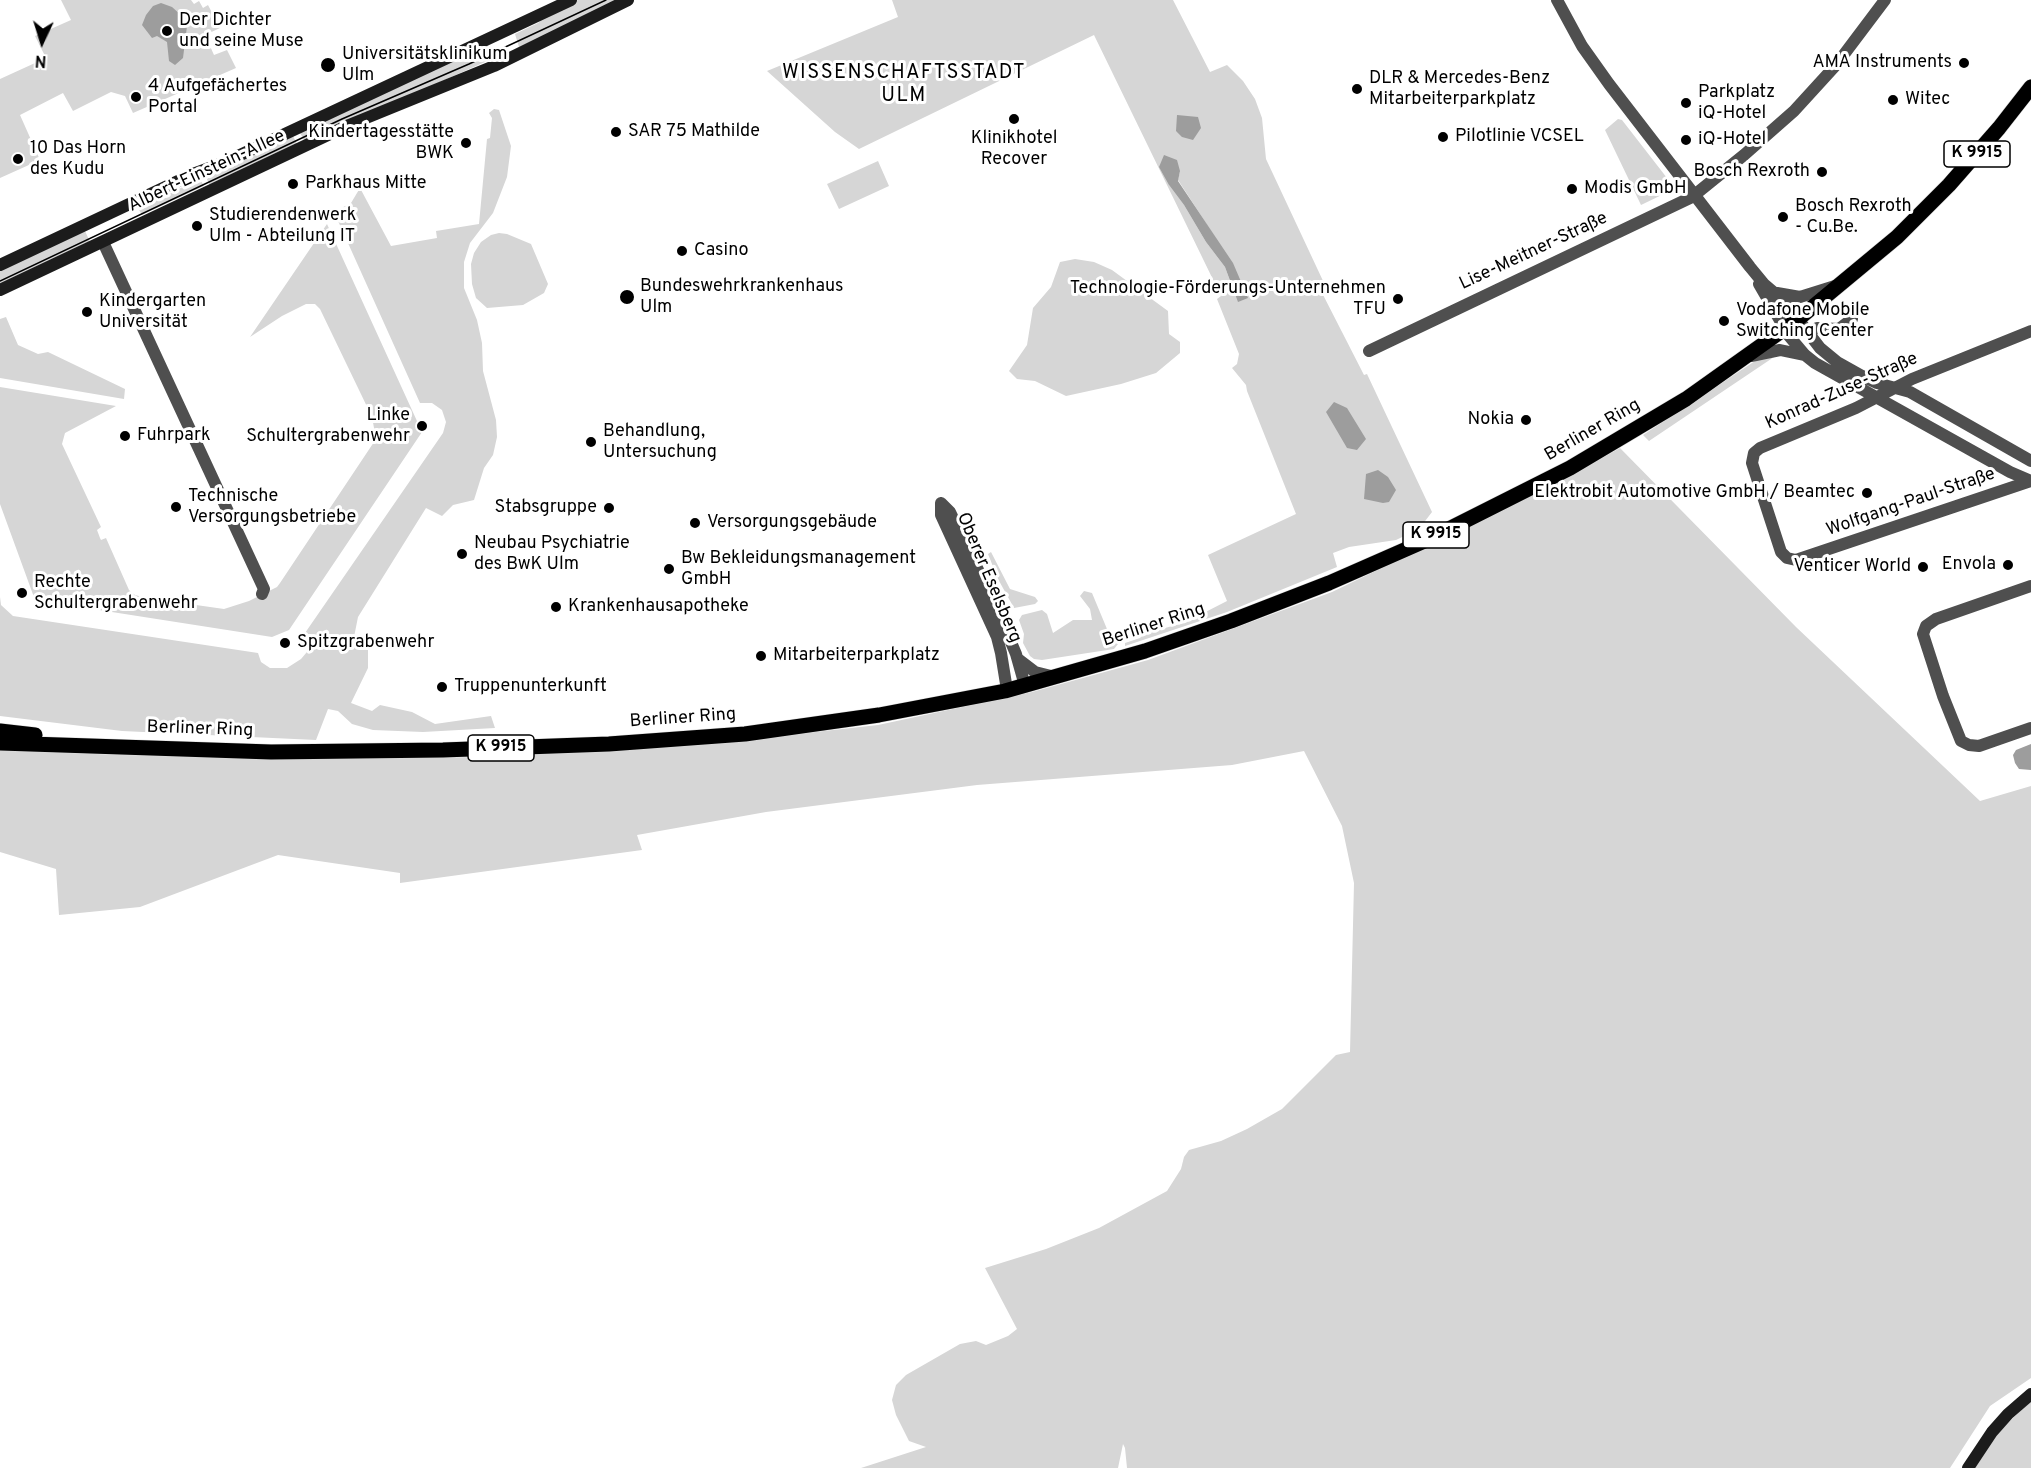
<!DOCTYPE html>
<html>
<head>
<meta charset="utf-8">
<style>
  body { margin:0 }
  #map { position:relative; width:2031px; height:1468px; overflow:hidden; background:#fff; font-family:Overpass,sans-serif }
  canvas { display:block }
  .north { position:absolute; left:12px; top:12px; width:60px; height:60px; -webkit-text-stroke:4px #fff; paint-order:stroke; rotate:184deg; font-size:16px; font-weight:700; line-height:24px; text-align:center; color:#000 }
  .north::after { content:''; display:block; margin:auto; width:21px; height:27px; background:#000; clip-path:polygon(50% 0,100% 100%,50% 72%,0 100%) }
</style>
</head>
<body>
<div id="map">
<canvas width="2031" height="1468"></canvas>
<div class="north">N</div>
</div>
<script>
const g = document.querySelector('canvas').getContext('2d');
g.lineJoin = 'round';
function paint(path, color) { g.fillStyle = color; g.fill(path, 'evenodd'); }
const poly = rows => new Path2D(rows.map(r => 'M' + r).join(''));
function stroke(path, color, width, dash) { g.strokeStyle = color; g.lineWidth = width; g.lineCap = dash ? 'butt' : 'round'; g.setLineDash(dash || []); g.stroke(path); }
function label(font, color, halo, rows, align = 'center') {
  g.font = font + ' Overpass,sans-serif'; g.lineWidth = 6; g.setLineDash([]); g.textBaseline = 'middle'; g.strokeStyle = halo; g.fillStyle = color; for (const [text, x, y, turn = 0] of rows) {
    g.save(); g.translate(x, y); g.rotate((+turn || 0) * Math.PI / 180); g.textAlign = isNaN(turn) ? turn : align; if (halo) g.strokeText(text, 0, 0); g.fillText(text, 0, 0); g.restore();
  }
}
const green = poly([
  [61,0,191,0,194,4,199,1,203,8,208,5,220,28,205,35,214,55,227,50,236,68,133,113,125,96,111,92,73,111,63,93,20,115,40,160,0,178,0,79,46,58,35,36,71,20],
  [578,0,621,0,519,47,515,34,538,23,548,14],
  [892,0,1173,0,1210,72,1227,65,1243,81,1255,99,1262,118,1266,159,1324,283,1319,287,1364,375,1367,374,1432,512,1419,529,1396,540,1349,547,1333,553,1337,567,1227,612,1125,646,1125,643,1140,638,1142,634,1184,623,1227,601,1208,555,1296,514,1247,391,1246,385,1232,368,1237,364,1239,354,1217,299,1221,296,1094,35,859,149,835,132,767,71,898,17],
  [1180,171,1178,180,1215,237,1238,302,1225,267,1206,242,1184,205,1169,185],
  [486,43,494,58,305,142,299,131],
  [494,109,499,110,511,146,507,177,493,213,470,243,464,262,464,288,477,320,482,343,483,371,496,420,497,437,493,455,484,468,474,500,453,505,442,516,426,508,358,617,354,637,368,650,368,668,351,703,372,711,380,705,412,712,435,724,491,716,495,728,423,732,373,730,352,724,338,711,328,709,316,740,122,731,0,716,0,597,1,605,13,616,258,653,261,662,270,668,287,668,301,659,312,646,305,633,443,433,446,422,442,410,432,403,420,403,334,212,351,203,360,188,391,246,437,238,436,231,479,224,487,139,490,138,492,118,489,113],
  [1618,119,1622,120,1674,187,1670,191,1641,205,1605,130],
  [292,134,298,146,211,188,204,173],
  [878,161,889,186,839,209,827,184],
  [200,179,204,186,142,215,138,208],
  [327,224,422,432,289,630,272,637,35,600,0,504,0,387,116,406,65,433,62,444,101,527,97,530,100,538,101,540,106,538,129,590,135,595,147,598,224,609,249,601,277,587,280,583,376,439,372,417,320,309,315,304,306,304,282,316,250,337],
  [85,231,90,242,0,287,0,269],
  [499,233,507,234,531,244,548,284,544,293,523,305,487,308,476,298,472,284,471,264,474,253,481,242,491,235],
  [1075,259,1094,262,1112,270,1168,311,1169,334,1180,342,1180,353,1156,373,1121,384,1066,396,1035,381,1017,379,1009,371,1027,345,1033,308,1051,287,1060,262],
  [6,317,18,345,38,354,48,352,125,389,124,399,0,378,0,319],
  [1777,355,1649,441,1643,435,1755,361],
  [1620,448,1796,627,1980,801,2031,786,2031,1378,1990,1406,1950,1468,1127,1468,1125,1448,1123,1444,1118,1468,861,1468,926,1447,909,1441,896,1415,892,1400,896,1385,906,1375,960,1344,976,1341,986,1345,1008,1336,1017,1329,985,1268,1046,1249,1099,1228,1167,1191,1181,1169,1184,1157,1189,1150,1221,1141,1247,1129,1282,1109,1336,1055,1350,1052,1354,883,1342,826,1304,751,1232,765,977,785,766,812,637,835,642,850,400,883,400,873,278,855,140,907,59,915,56,869,0,852,0,750,121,755,445,758,609,751,743,740,878,725,1032,692,1148,660,1332,592,1545,489],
  [991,552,1010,589,1035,597,1038,601,1035,604,1014,608,998,579,988,554],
  [1084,591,1092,593,1112,641,1118,644,1114,649,1042,660,1034,659,1030,656,1023,643,1024,634,1019,620,1022,615,1042,610,1047,614,1053,633,1073,620,1092,620,1090,609,1080,596],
  [2031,1401,2031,1468,1974,1468,1995,1435]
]);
const water = poly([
  [161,3,172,7,182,16,187,26,183,58,175,65,169,61,167,42,157,36,152,38,142,25,146,15,153,6],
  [1177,115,1198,117,1201,128,1193,140,1182,137,1176,131],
  [1164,155,1177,160,1180,171,1178,181,1233,263,1248,298,1238,302,1225,267,1206,242,1184,205,1169,185,1159,167],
  [1334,402,1347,408,1366,439,1357,450,1347,448,1326,412],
  [1378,470,1388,477,1396,490,1389,502,1383,503,1364,499,1366,474],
  [2031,744,2031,770,2019,769,2015,763,2013,755,2016,750]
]);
const street = poly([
  [1557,0,1582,46,1609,84,1750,267,1764,284,1784,301,1820,348,1837,362,1862,376,1877,383,1910,392,2031,461],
  [103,242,264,589,262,594],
  [1759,284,1789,336,1805,355,1815,363,2010,472,2031,481],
  [1777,293,1800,297,1835,286],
  [1817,328,1839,329,1852,319],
  [2031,331,1912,379,1856,408,1760,448,1754,453,1752,463,1781,552,1787,558,1796,560,2031,481],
  [1369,351,1692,197,1744,155,1794,111,1836,65,1885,0],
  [1751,356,1780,350,1804,355],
  [941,503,950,512,997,609,1016,654,1025,686],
  [941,503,941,515,997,637,1001,653,1007,690],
  [2031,586,1936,619,1926,626,1923,634,1943,696,1961,741,1969,745,1979,746,2031,728],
  [1018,659,1035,672,1055,677]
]);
const secondary = poly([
  [0,265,193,174,223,163,571,0],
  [0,290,349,125,494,66,628,0],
  [1968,1468,1992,1432,2008,1414,2031,1394]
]);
const primary = poly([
  [0,731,35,735],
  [0,743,271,752,443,750,609,744,745,734,879,715,1005,691,1145,651,1231,621,1329,583,1427,540,1570,468,1686,399,1797,320,1897,237,1949,185,1999,128,2031,87]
]);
const tram = poly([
  [0,281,342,119,469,64,606,0]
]);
const markers = [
  [167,31,6,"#000"],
  [1964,63,6,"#000"],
  [328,65,8,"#000"],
  [1357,89,6,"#000"],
  [136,97,6,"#000"],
  [1893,100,6,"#000"],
  [1686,103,6,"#000"],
  [1014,119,6,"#000"],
  [616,132,6,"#000"],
  [1443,137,6,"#000"],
  [1686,140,6,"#000"],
  [466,143,6,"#000"],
  [18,159,6,"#000"],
  [1822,172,6,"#000"],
  [293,184,6,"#000"],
  [1572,189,6,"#000"],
  [1783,217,6,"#000"],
  [197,226,6,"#000"],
  [682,251,6,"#000"],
  [627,297,8,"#000"],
  [1398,299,6,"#000"],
  [87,312,6,"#000"],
  [1724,321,6,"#000"],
  [1526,420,6,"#000"],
  [422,426,6,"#000"],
  [125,436,6,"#000"],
  [591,442,6,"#000"],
  [1867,493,6,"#000"],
  [176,507,6,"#000"],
  [609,508,6,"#000"],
  [695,523,6,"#000"],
  [462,554,6,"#000"],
  [2008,565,6,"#000"],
  [1923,567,6,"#000"],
  [669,569,6,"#000"],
  [22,593,6,"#000"],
  [556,607,6,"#000"],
  [285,643,6,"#000"],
  [761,656,6,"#000"],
  [442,687,6,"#000"]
];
const shields = [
  [1977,154,66],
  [1436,535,66],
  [501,748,66]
];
const shieldNames = [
  ["K 9915",1977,154],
  ["K 9915",1436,535],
  ["K 9915",501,748]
];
const poiNames = [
  ["Der Dichter",179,21],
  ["und seine Muse",179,42],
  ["Universitätsklinikum",342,55],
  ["Ulm",342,76],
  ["AMA Instruments",1952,63,"right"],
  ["DLR & Mercedes-Benz",1369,79],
  ["Mitarbeiterparkplatz",1369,100],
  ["4 Aufgefächertes",148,87],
  ["Portal",148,108],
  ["Parkplatz",1698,93],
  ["iQ-Hotel",1698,114],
  ["Witec",1905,100],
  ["SAR 75 Mathilde",628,132],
  ["Kindertagesstätte",454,133,"right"],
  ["BWK",454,154,"right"],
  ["Pilotlinie VCSEL",1455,137],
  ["Klinikhotel",1014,139,"center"],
  ["Recover",1014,160,"center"],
  ["iQ-Hotel",1698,140],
  ["10 Das Horn",30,149],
  ["des Kudu",30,170],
  ["Bosch Rexroth",1810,172,"right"],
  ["Parkhaus Mitte",305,184],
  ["Modis GmbH",1584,189],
  ["Bosch Rexroth",1795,207],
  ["- Cu.Be.",1795,228],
  ["Studierendenwerk",209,216],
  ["Ulm - Abteilung IT",209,237],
  ["Casino",694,251],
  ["Bundeswehrkrankenhaus",640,287],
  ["Ulm",640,308],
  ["Technologie-Förderungs-Unternehmen",1386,289,"right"],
  ["TFU",1386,310,"right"],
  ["Kindergarten",99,302],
  ["Universität",99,323],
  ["Vodafone Mobile",1736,311],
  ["Switching Center",1736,332],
  ["Linke",410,416,"right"],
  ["Schultergrabenwehr",410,437,"right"],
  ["Nokia",1514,420,"right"],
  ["Behandlung,",603,432],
  ["Untersuchung",603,453],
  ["Fuhrpark",137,436],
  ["Elektrobit Automotive GmbH / Beamtec",1855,493,"right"],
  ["Technische",188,497],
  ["Versorgungsbetriebe",188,518],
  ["Stabsgruppe",597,508,"right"],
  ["Versorgungsgebäude",707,523],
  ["Neubau Psychiatrie",474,544],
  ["des BwK Ulm",474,565],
  ["Bw Bekleidungsmanagement",681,559],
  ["GmbH",681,580],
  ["Envola",1996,565,"right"],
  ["Venticer World",1911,567,"right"],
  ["Rechte",34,583],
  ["Schultergrabenwehr",34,604],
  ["Krankenhausapotheke",568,607],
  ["Spitzgrabenwehr",297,643],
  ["Mitarbeiterparkplatz",773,656],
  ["Truppenunterkunft",454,687]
];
const streetNames = [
  ["Albert-Einstein-Allee",207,172,-25],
  ["Lise-Meitner-Straße",1534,252,-25],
  ["Konrad-Zuse-Straße",1842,392,-24],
  ["Berliner Ring",1593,431,-30],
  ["Wolfgang-Paul-Straße",1911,503,-19],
  ["Oberer Eselsberg",988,578,67],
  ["Berliner Ring",1154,626,-18],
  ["Berliner Ring",683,719,-4],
  ["Berliner Ring",200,730,2]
];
const neighbourhoodNames = [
  ["WISSENSCHAFTSSTADT",904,74],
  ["ULM",904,97]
];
paint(green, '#d6d6d6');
paint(water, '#9d9d9d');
stroke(primary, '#dbdbdb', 16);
stroke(street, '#4f4f4f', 12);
stroke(secondary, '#1c1c1c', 12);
stroke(primary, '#000', 15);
stroke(tram, '#000', 1.5);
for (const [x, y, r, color] of markers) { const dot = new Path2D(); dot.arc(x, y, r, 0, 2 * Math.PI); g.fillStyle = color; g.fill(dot); stroke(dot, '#fff', 2); }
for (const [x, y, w] of shields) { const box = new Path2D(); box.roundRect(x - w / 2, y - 13, w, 26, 4.5); g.fillStyle = '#fff'; g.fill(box); stroke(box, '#000', 1.5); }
label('bold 16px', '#000', null, shieldNames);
label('18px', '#000', '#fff', poiNames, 'left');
label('18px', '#000', '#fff', streetNames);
g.letterSpacing = '1.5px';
label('20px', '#000', '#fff', neighbourhoodNames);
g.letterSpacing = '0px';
</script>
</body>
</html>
